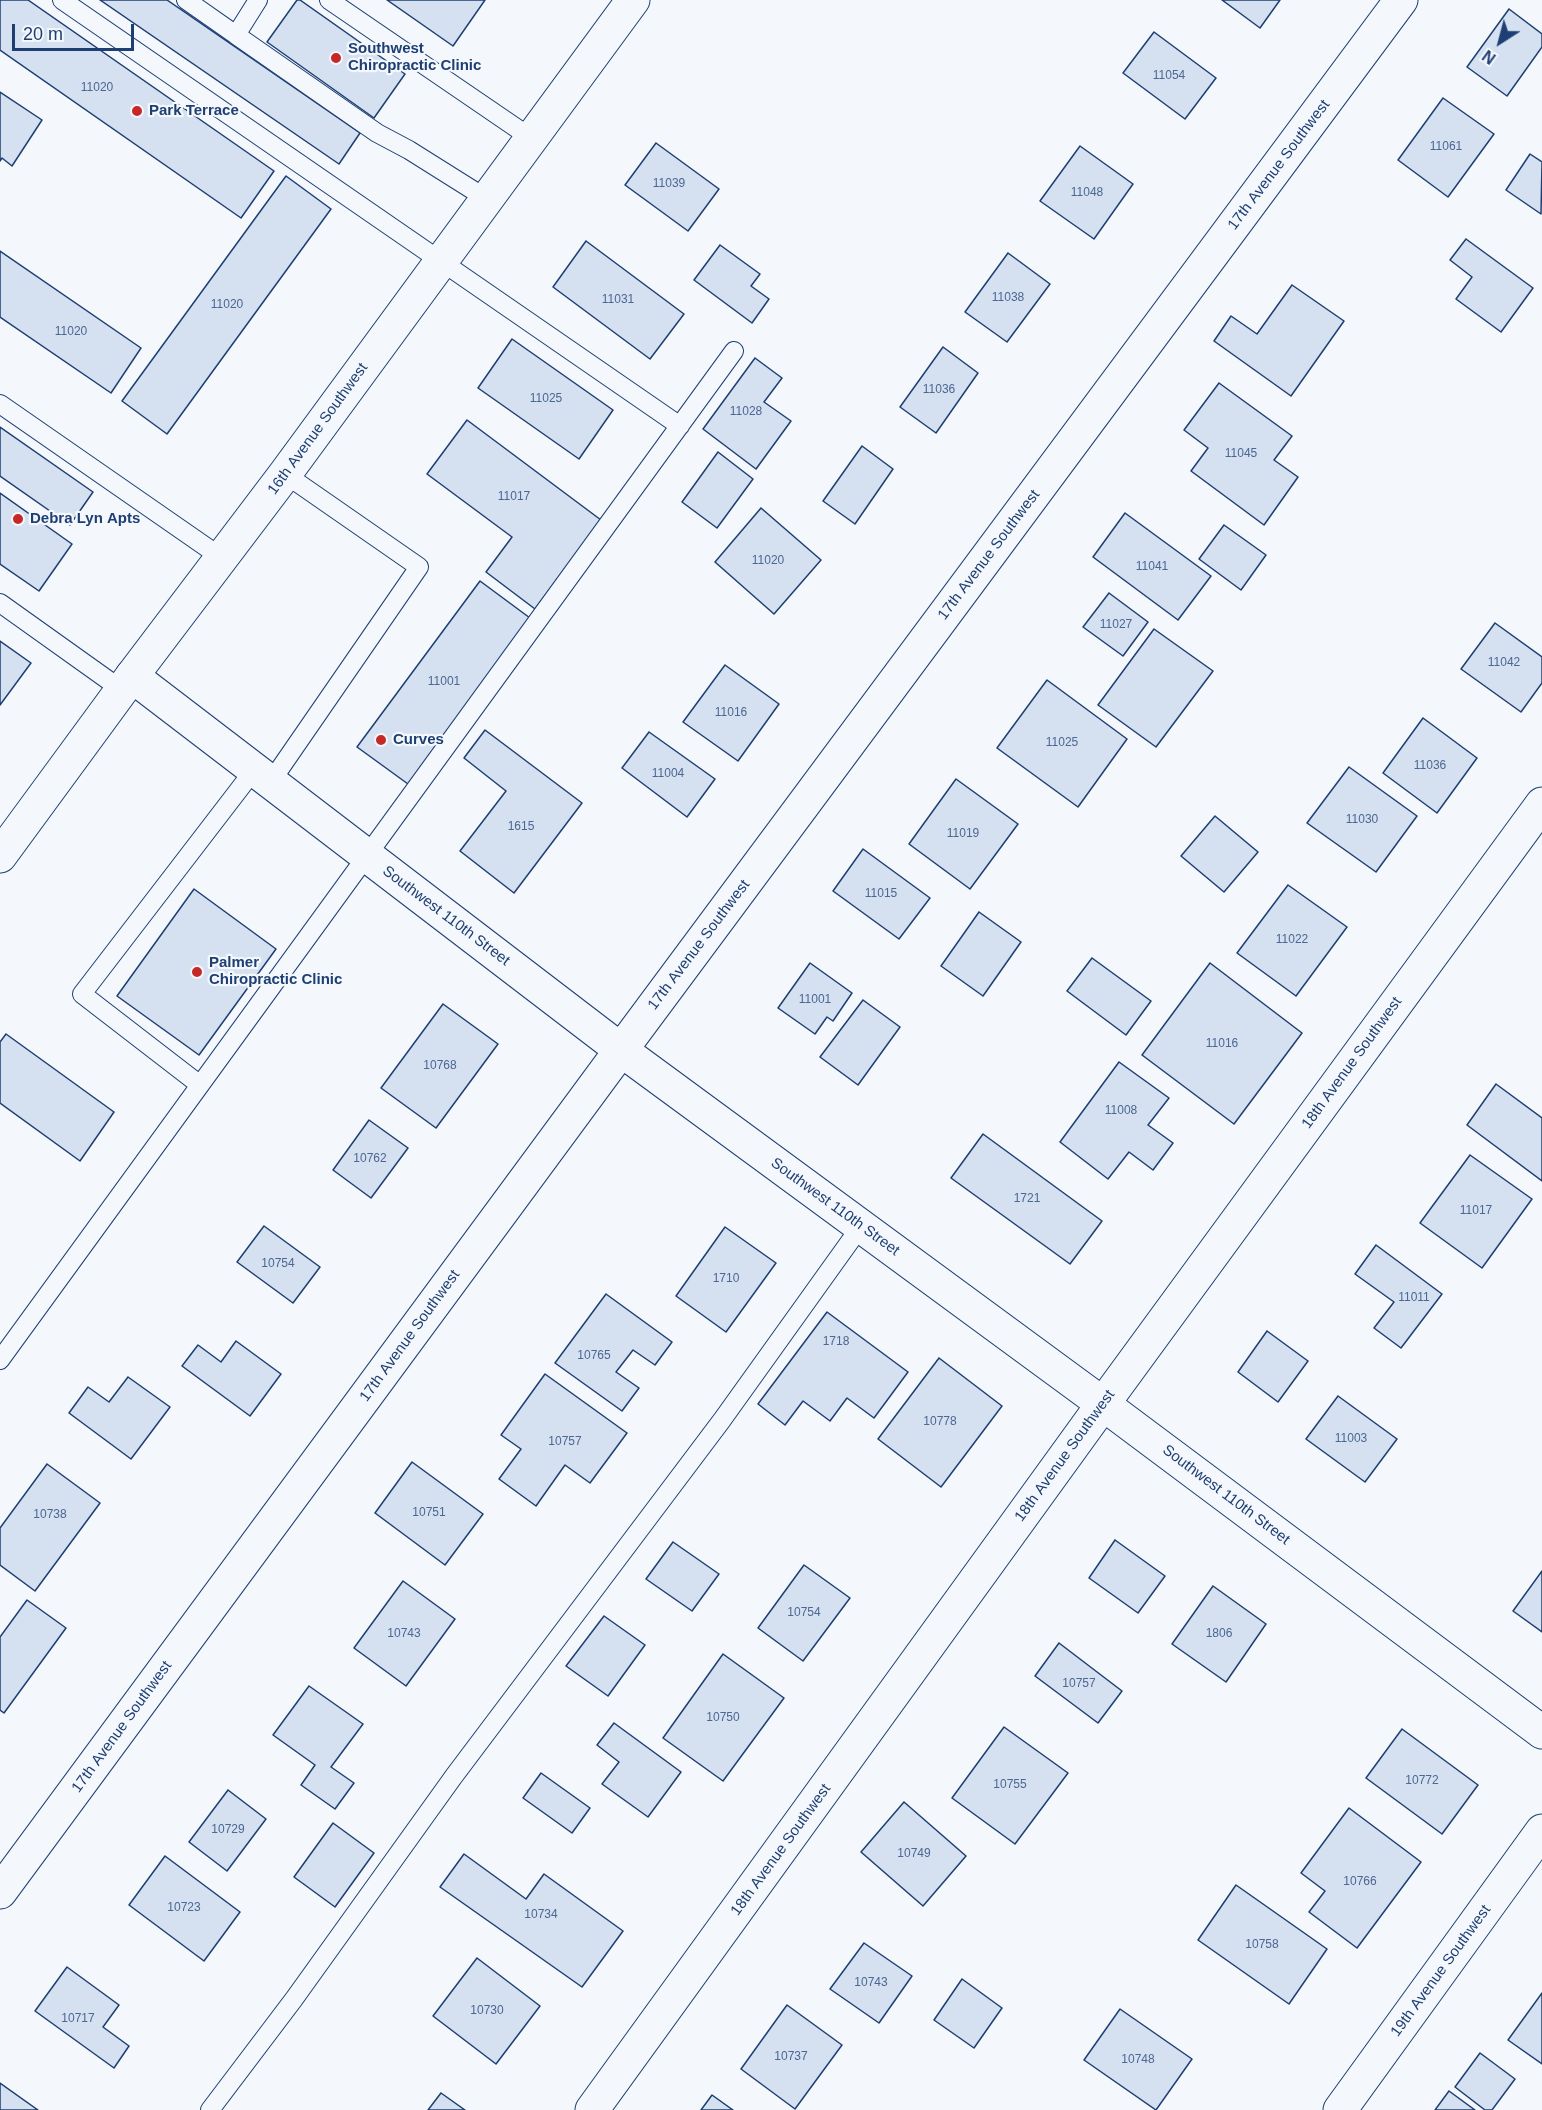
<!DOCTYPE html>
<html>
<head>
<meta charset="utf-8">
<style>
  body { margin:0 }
  #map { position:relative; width:1542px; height:2110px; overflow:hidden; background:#f4f7fb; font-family:Arial,sans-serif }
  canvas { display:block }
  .north { position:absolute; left:1470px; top:12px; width:60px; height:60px; -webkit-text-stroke:4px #f4f7fb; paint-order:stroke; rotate:216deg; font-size:16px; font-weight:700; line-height:24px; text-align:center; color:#1d3f73 }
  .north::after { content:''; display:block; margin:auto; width:21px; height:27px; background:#1d3f73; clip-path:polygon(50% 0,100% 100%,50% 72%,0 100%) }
  .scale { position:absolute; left:12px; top:24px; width:122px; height:27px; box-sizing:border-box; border:3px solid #1d3f73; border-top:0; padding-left:8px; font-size:18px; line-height:21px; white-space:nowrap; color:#1d3f73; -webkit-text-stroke:4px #f4f7fb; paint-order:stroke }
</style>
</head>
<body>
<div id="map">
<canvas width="1542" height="2110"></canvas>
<div class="north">N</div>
<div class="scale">20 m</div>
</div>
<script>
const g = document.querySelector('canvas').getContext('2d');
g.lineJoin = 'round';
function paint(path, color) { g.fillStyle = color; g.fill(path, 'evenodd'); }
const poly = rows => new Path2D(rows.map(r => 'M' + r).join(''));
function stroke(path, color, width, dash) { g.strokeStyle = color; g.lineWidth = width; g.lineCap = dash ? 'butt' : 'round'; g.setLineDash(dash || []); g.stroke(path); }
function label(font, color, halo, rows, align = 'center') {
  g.font = font + ' Arial,sans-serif'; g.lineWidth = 4.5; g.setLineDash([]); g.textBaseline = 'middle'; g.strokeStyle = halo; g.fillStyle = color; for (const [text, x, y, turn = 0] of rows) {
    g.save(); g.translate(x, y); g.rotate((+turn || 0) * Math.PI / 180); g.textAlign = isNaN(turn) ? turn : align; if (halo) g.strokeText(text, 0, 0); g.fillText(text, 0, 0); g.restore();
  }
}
const building = poly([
  [0,0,28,0,274,171,241,218,0,50,0,0],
  [100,0,167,0,360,133,339,164,100,0],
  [297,0,300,0,405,74,374,118,267,42,297,0],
  [387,0,485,0,453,46,387,0],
  [1222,0,1280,0,1260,28,1222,0],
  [1509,9,1542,34,1542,47,1507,96,1467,67,1509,9],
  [1154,32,1216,78,1185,119,1123,73,1154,32],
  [0,92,42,120,12,166,2,158,0,161,0,92],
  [1443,98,1494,134,1448,197,1398,160,1443,98],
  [656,143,719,189,688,231,625,185,656,143],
  [1080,146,1133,184,1094,239,1040,201,1080,146],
  [1530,154,1542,162,1541,214,1506,190,1530,154],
  [286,176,331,209,167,434,122,401,286,176],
  [1466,239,1533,288,1501,332,1456,299,1472,277,1450,260,1466,239],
  [586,241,684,314,650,359,553,287,586,241],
  [720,245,760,274,751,286,769,299,752,323,694,280,720,245],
  [0,251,141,348,111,393,0,317,0,251],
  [1008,253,1050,284,1007,342,965,312,1008,253],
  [1292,285,1344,321,1291,396,1214,341,1231,316,1257,334,1292,285],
  [512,339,613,410,579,459,478,388,512,339],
  [943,347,978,373,936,433,900,407,943,347],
  [755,358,782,378,764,402,791,421,756,469,703,429,755,358],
  [1219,383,1292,436,1274,460,1298,477,1264,525,1191,471,1208,448,1184,430,1219,383],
  [467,420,601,520,535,609,486,572,512,537,427,474,467,420],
  [0,427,93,492,70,525,0,476,0,427],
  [862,446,893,469,855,524,823,501,862,446],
  [718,452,753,479,717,528,682,502,718,452],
  [0,493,72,544,39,591,0,564,0,493],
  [761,508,821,560,774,614,715,562,761,508],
  [1125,513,1211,576,1178,620,1093,557,1125,513],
  [1224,525,1266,555,1241,590,1199,559,1224,525],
  [480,581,530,618,408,784,357,747,480,581],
  [1109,593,1148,622,1123,656,1083,627,1109,593],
  [1495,623,1542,657,1542,683,1521,712,1461,669,1495,623],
  [1154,629,1213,671,1156,747,1098,705,1154,629],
  [0,641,31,663,0,705,0,641],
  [725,665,779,704,738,761,683,722,725,665],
  [1047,680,1127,739,1078,807,997,748,1047,680],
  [1423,718,1477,758,1437,813,1383,773,1423,718],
  [485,730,582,803,514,893,460,851,506,791,464,758,485,730],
  [649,732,715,779,687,817,622,768,649,732],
  [1349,767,1417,816,1376,872,1307,823,1349,767],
  [956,779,1018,824,970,889,909,844,956,779],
  [1215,816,1258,852,1224,892,1181,856,1215,816],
  [863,849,930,898,899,939,833,891,863,849],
  [1288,885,1347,927,1296,996,1237,953,1288,885],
  [194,889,276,949,199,1055,117,996,194,889],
  [979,912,1021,942,983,996,941,966,979,912],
  [1092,958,1151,1001,1126,1035,1067,991,1092,958],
  [810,963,852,993,833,1021,827,1017,815,1034,778,1008,810,963],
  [1210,963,1302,1033,1234,1124,1142,1055,1210,963],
  [863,1000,900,1027,858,1085,820,1057,863,1000],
  [443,1004,498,1044,436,1128,381,1088,443,1004],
  [6,1034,114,1112,80,1161,0,1103,0,1042,6,1034],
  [1119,1062,1169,1098,1148,1125,1173,1143,1153,1170,1129,1152,1108,1179,1060,1142,1119,1062],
  [1496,1084,1542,1118,1542,1181,1467,1125,1496,1084],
  [369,1120,408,1148,371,1198,333,1170,369,1120],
  [983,1134,1102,1221,1070,1264,951,1178,983,1134],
  [1470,1155,1532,1199,1482,1268,1420,1223,1470,1155],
  [264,1226,320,1267,293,1303,237,1262,264,1226],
  [725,1227,776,1263,726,1332,676,1296,725,1227],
  [1376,1245,1442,1294,1401,1348,1374,1328,1394,1302,1355,1274,1376,1245],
  [606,1294,672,1342,655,1365,633,1350,616,1372,639,1388,622,1411,555,1363,606,1294],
  [827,1312,908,1372,874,1418,847,1398,830,1421,803,1401,785,1425,758,1404,827,1312],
  [1267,1331,1308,1361,1278,1402,1238,1372,1267,1331],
  [236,1341,281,1374,250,1416,182,1366,198,1345,221,1362,236,1341],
  [939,1358,1002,1406,941,1487,878,1439,939,1358],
  [545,1374,627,1433,590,1483,565,1465,536,1506,499,1479,521,1449,501,1435,545,1374],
  [128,1377,170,1407,131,1459,69,1413,88,1387,109,1402,128,1377],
  [1338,1396,1397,1439,1365,1482,1306,1439,1338,1396],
  [412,1462,483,1514,445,1565,375,1513,412,1462],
  [47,1464,100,1503,35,1591,0,1565,0,1528,47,1464],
  [1115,1540,1165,1576,1138,1613,1089,1578,1115,1540],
  [673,1542,719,1574,692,1611,646,1579,673,1542],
  [804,1565,850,1598,803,1661,758,1628,804,1565],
  [1542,1571,1542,1632,1513,1611,1542,1571],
  [403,1581,455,1619,406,1686,354,1648,403,1581],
  [1213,1586,1266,1624,1226,1682,1172,1644,1213,1586],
  [27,1600,66,1628,4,1713,0,1710,0,1637,27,1600],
  [604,1616,645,1645,608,1696,566,1666,604,1616],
  [1059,1643,1122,1691,1098,1723,1035,1676,1059,1643],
  [723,1654,784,1698,723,1781,663,1738,723,1654],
  [309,1686,363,1724,331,1767,354,1783,335,1809,301,1785,315,1765,273,1735,309,1686],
  [614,1723,681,1772,648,1817,602,1784,619,1762,597,1745,614,1723],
  [1004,1727,1068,1773,1015,1844,952,1798,1004,1727],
  [1402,1729,1478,1785,1442,1834,1366,1778,1402,1729],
  [541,1773,590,1808,572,1833,523,1798,541,1773],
  [228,1790,266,1819,227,1871,189,1842,228,1790],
  [904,1802,966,1856,923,1906,861,1852,904,1802],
  [1349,1808,1421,1862,1357,1948,1309,1912,1325,1891,1301,1873,1349,1808],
  [333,1823,374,1853,335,1907,294,1877,333,1823],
  [464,1854,526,1899,544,1874,623,1931,582,1987,440,1887,464,1854],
  [165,1856,240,1912,204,1961,129,1905,165,1856],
  [1236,1885,1327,1949,1289,2004,1198,1940,1236,1885],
  [864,1943,912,1976,879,2023,830,1989,864,1943],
  [477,1958,540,2006,496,2064,433,2016,477,1958],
  [67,1967,119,2005,103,2027,129,2046,114,2068,35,2011,67,1967],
  [962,1979,1002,2008,974,2048,934,2020,962,1979],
  [1542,1993,1542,2064,1508,2040,1542,1993],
  [787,2005,842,2045,795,2109,741,2069,787,2005],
  [1120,2009,1192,2059,1156,2110,1084,2060,1120,2009],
  [1480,2053,1515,2079,1492,2110,1485,2110,1455,2087,1480,2053],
  [0,2083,38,2110,0,2110,0,2083],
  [1449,2091,1475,2110,1435,2110,1449,2091],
  [441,2093,465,2110,428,2110,441,2093],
  [712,2095,733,2110,701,2110,712,2095]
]);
const lane = poly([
  [62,0,680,426],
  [186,0,236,35],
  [258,0,236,35,377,133,409,150,487,199],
  [329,0,531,138],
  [0,404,222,558],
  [0,603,122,690],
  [270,783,419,567,285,474],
  [200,1085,82,994,254,770],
  [0,1360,734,351],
  [210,2110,294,1999,454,1776,722,1420,861,1226]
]);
const street = poly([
  [132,676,621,1050,1103,1404,1542,1732],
  [0,1892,621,1050,1401,0],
  [592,2110,1103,1404,1542,804],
  [1340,2110,1542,1831]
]);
const secondary = poly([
  [0,856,132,676,285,474,633,0]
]);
const markers = [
  [336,58,6,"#c62828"],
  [137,111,6,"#c62828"],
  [18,519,6,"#c62828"],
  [381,740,6,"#c62828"],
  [197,972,6,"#c62828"]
];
const numberNames = [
  ["11054",1169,76],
  ["11020",97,88],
  ["11061",1446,147],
  ["11039",669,184],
  ["11048",1087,193],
  ["11038",1008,298],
  ["11031",618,300],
  ["11020",227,305],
  ["11020",71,332],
  ["11036",939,390],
  ["11025",546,399],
  ["11028",746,412],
  ["11045",1241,454],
  ["11017",514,497],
  ["11020",768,561],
  ["11041",1152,567],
  ["11027",1116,625],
  ["11042",1504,663],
  ["11001",444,682],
  ["11016",731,713],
  ["11025",1062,743],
  ["11036",1430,766],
  ["11004",668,774],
  ["11030",1362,820],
  ["1615",521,827],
  ["11019",963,834],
  ["11015",881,894],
  ["11022",1292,940],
  ["11001",815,1000],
  ["11016",1222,1044],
  ["10768",440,1066],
  ["11008",1121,1111],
  ["10762",370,1159],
  ["1721",1027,1199],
  ["11017",1476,1211],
  ["10754",278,1264],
  ["1710",726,1279],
  ["11011",1414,1298],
  ["1718",836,1342],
  ["10765",594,1356],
  ["10778",940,1422],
  ["11003",1351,1439],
  ["10757",565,1442],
  ["10751",429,1513],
  ["10738",50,1515],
  ["10754",804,1613],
  ["10743",404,1634],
  ["1806",1219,1634],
  ["10757",1079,1684],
  ["10750",723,1718],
  ["10772",1422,1781],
  ["10755",1010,1785],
  ["10729",228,1830],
  ["10749",914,1854],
  ["10766",1360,1882],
  ["10723",184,1908],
  ["10734",541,1915],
  ["10758",1262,1945],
  ["10743",871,1983],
  ["10730",487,2011],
  ["10717",78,2019],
  ["10737",791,2057],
  ["10748",1138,2060]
];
const poiNames = [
  ["Southwest",348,49],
  ["Chiropractic Clinic",348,66],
  ["Park Terrace",149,111],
  ["Debra Lyn Apts",30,519],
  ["Curves",393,740],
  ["Palmer",209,963],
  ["Chiropractic Clinic",209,980]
];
const streetNames = [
  ["17th Avenue Southwest",1279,165,-53],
  ["16th Avenue Southwest",318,429,-54],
  ["17th Avenue Southwest",989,555,-53],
  ["Southwest 110th Street",446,916,37],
  ["17th Avenue Southwest",699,945,-53],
  ["18th Avenue Southwest",1352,1063,-54],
  ["Southwest 110th Street",835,1207,36],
  ["17th Avenue Southwest",410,1336,-54],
  ["18th Avenue Southwest",1065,1456,-54],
  ["Southwest 110th Street",1226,1495,37],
  ["17th Avenue Southwest",122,1727,-54],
  ["18th Avenue Southwest",781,1850,-54],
  ["19th Avenue Southwest",1441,1971,-54]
];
paint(building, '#d5e0f0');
stroke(building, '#1d3f73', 1.5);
stroke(lane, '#1d3f73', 20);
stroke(street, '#1d3f73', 35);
stroke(secondary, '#1d3f73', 35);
stroke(lane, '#f4f7fb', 18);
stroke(street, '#f4f7fb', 33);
stroke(secondary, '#f4f7fb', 33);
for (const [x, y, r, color] of markers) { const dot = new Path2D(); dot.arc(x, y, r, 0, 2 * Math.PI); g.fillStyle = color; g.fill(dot); stroke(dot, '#f4f7fb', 2); }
label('12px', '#4b6792', null, numberNames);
label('bold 15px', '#1d3f73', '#f4f7fb', poiNames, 'left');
label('15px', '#1d3f73', '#f4f7fb', streetNames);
</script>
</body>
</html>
